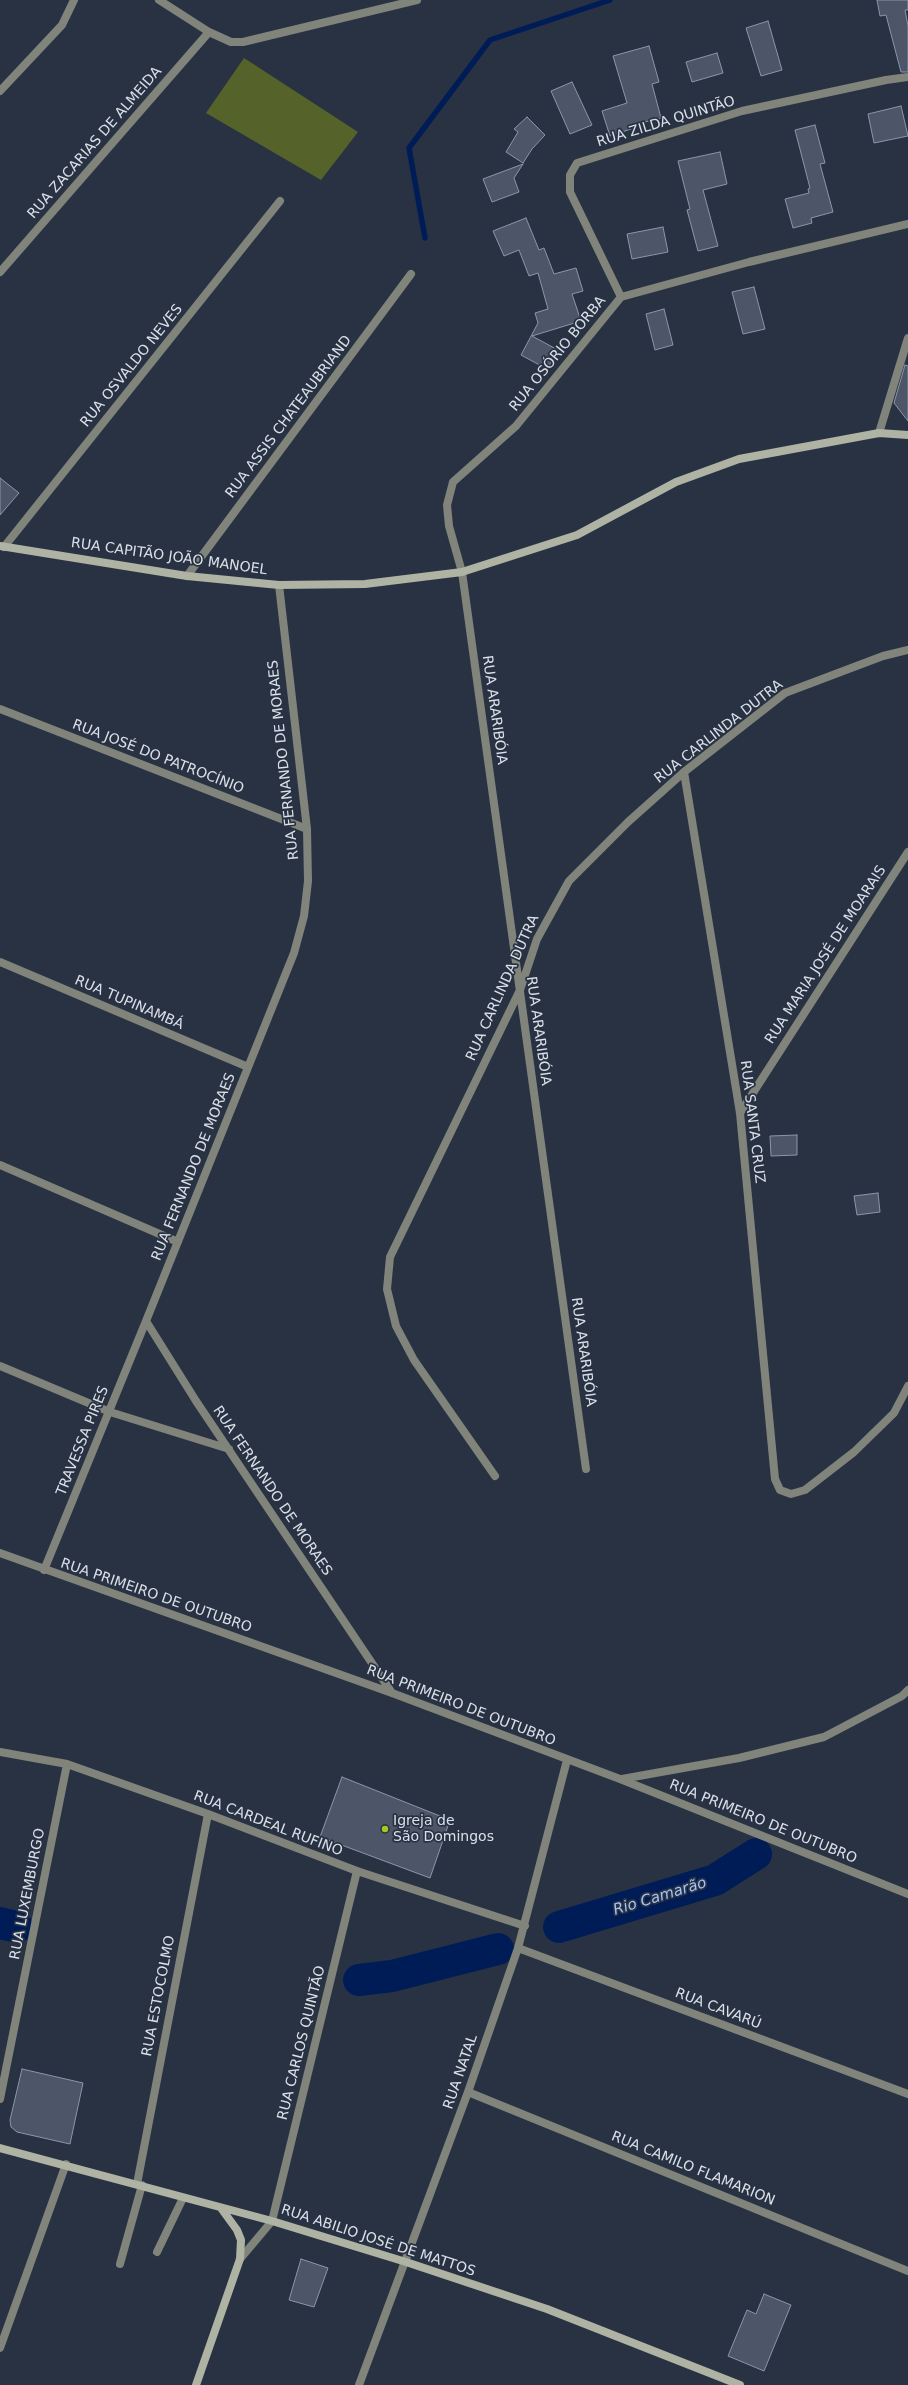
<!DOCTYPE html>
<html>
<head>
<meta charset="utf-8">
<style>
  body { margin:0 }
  canvas { display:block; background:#293242 }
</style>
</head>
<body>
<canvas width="908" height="2385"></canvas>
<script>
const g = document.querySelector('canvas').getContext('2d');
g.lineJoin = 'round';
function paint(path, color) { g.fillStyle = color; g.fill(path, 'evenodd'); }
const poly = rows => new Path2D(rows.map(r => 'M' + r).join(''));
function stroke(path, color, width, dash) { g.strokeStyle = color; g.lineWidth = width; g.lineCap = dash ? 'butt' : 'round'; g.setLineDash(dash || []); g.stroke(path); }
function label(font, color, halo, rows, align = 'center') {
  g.font = font + ' "DejaVu Sans",sans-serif'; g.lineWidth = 3.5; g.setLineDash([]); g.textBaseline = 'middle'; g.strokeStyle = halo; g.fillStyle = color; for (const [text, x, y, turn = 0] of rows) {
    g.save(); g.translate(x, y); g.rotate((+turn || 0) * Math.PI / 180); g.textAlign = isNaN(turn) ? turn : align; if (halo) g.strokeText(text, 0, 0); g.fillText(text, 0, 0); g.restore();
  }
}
const green = poly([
  [244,58,358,132,321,180,206,113]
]);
const stream = poly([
  [425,238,409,148,490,40,610,0]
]);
const river = poly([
  [0,1923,17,1927],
  [559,1927,715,1880,756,1854],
  [359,1980,392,1976,498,1949]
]);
const building = poly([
  [877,0,908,0,908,10,905,10,908,26,908,72,901,72,886,15,880,16,877,0],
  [768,21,782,70,761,76,746,28,768,21],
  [649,46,659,82,652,84,661,118,633,125,634,128,610,136,602,111,627,103,613,56,649,46],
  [717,53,723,73,692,82,686,62,717,53],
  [572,82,592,125,570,134,551,91,572,82],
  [901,106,908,136,874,143,868,114,901,106],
  [527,117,545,135,532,149,523,163,506,152,518,132,514,129,527,117],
  [815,125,825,163,820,164,833,212,811,218,812,223,793,228,785,199,809,193,808,189,810,188,795,130,815,125],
  [720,152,727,184,703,190,718,246,698,251,687,210,690,209,678,161,720,152],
  [523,164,514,178,519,192,492,202,483,179,523,164],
  [526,218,539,250,544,248,554,274,576,268,583,291,572,294,581,321,532,336,558,350,547,369,521,355,538,323,535,313,548,309,538,273,529,276,519,250,504,256,493,231,526,218],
  [663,227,668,252,632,259,627,234,663,227],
  [754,287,765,329,743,334,732,292,754,287],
  [664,309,673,345,655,350,646,314,664,309],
  [905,365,908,366,908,421,894,403,905,365],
  [0,478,19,493,0,515,0,478],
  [797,1135,797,1155,771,1156,770,1136,797,1135],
  [878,1193,880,1212,857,1215,854,1196,878,1193],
  [342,1777,450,1820,430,1878,320,1837,342,1777],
  [22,2069,83,2083,70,2144,17,2132,11,2127,10,2120,22,2069],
  [301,2259,328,2268,314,2307,289,2300,301,2259],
  [764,2294,791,2305,764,2371,728,2356,747,2310,756,2314,764,2294]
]);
const lane = poly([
  [157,2252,183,2198],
  [120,2264,142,2185]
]);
const street = poly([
  [159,0,209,32,231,42,243,42,417,0],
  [0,91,62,25,74,0],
  [0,272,209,32],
  [621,297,570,192,570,175,577,163,742,111,886,80,908,77],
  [879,433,908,338],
  [4,547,280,201],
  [187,576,411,274],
  [279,585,307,829,308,881,304,916,294,953,146,1321,196,1401,392,1693],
  [0,709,307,829],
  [684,772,740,1113,775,1479,780,1490,791,1494,805,1490,854,1452,894,1413,908,1386],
  [0,962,248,1067],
  [740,1113,908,852],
  [0,1165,178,1242],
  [0,1366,110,1412,229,1449],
  [586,1469,462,572,449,526,447,505,453,482,516,426,621,297,749,262,908,224],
  [495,1476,414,1360,396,1326,387,1289,390,1257,520,990,537,939,569,881,628,822,684,772,785,693,883,656,908,650],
  [0,1553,392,1693,620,1779,908,1894],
  [44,1570,146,1321],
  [0,1752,67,1764,208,1814,357,1871,525,1926],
  [622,1779,739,1758,824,1737,902,1696,908,1690],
  [518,1948,908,2094],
  [468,2092,908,2271],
  [0,2099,67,1764],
  [137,2184,208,1814],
  [240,2259,272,2221,357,1871],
  [0,2348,66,2164],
  [359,2385,468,2092,518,1948,567,1760]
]);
const secondary = poly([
  [0,546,187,576,279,585,365,584,462,572,577,535,676,482,739,459,879,433,908,435],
  [0,2148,272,2221,406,2262,547,2309,740,2385],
  [196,2385,240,2259,241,2240,237,2230,221,2208]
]);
const markers = [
  [385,1829,4,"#a8c71c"]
];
const streetNames = [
  ["RUA ZILDA QUINTÃO",666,122,-17],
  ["RUA ZACARIAS DE ALMEIDA",95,143,-49],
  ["RUA OSÓRIO BORBA",558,354,-51],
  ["RUA OSVALDO NEVES",132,366,-51],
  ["RUA ASSIS CHATEAUBRIAND",289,417,-53],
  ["RUA CAPITÃO JOÃO MANOEL",169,557,8],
  ["RUA ARARIBÓIA",494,710,82],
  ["RUA CARLINDA DUTRA",719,732,-38],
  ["RUA JOSÉ DO PATROCÍNIO",158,757,21],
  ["RUA FERNANDO DE MORAES",284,760,-96],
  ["RUA MARIA JOSÉ DE MOARAIS",826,955,-57],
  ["RUA CARLINDA DUTRA",503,988,-66],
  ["RUA TUPINAMBÁ",129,1003,23],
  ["RUA ARARIBÓIA",538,1031,82],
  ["RUA SANTA CRUZ",752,1122,83],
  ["RUA FERNANDO DE MORAES",194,1167,-68],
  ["RUA ARARIBÓIA",583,1352,82],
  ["TRAVESSA PIRES",83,1441,-68],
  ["RUA FERNANDO DE MORAES",272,1491,56],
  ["RUA PRIMEIRO DE OUTUBRO",156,1596,19],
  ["RUA PRIMEIRO DE OUTUBRO",461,1706,21],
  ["RUA PRIMEIRO DE OUTUBRO",763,1822,22],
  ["RUA CARDEAL RUFINO",268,1824,21],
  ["RUA LUXEMBURGO",28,1894,-79],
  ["RUA ESTOCOLMO",159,1996,-79],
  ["RUA CAVARÚ",718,2009,21],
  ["RUA CARLOS QUINTÃO",302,2043,-76],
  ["RUA NATAL",461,2072,-71],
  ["RUA CAMILO FLAMARION",693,2169,22],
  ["RUA ABILIO JOSÉ DE MATTOS",378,2241,18]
];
const poiNames = [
  ["Igreja de",393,1821],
  ["São Domingos",393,1837]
];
const waterNames = [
  ["Rio Camarão",660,1897,-17]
];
paint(green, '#556229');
stroke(stream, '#001c57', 5.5);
stroke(river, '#001c57', 32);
paint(building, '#4c5668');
stroke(building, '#8a96a9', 1);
stroke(lane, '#81847b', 8);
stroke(street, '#81847b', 8);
stroke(secondary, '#aeb3a4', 8);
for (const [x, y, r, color] of markers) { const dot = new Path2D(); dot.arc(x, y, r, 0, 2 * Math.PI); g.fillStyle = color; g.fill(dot); stroke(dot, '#293242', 1.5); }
label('14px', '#dae0ea', '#293242', streetNames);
label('14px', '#dae0ea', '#293242', poiNames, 'left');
label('italic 15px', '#a3c3fa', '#293242', waterNames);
</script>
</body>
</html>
